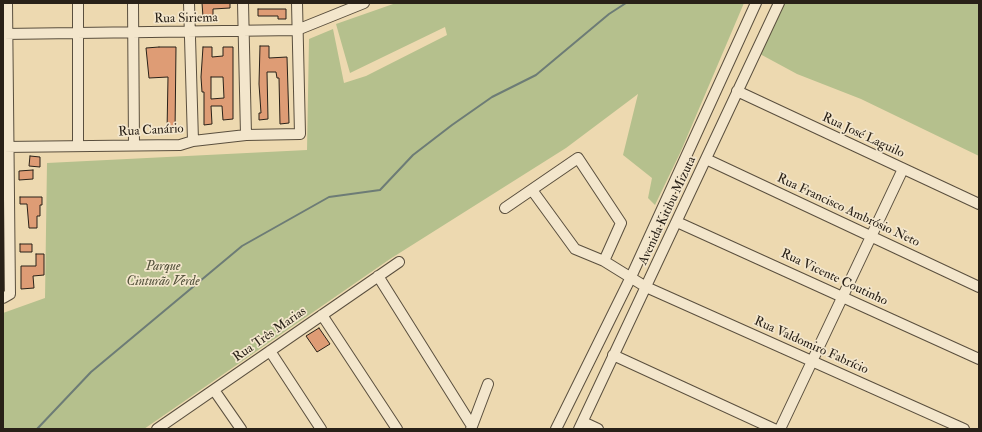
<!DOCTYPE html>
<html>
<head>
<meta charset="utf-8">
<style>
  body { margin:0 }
  #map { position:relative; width:982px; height:432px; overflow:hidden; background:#edd9b0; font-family:"IM FELL Double Pica",serif }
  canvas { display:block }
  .frame { position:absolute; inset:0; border:4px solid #292118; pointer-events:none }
</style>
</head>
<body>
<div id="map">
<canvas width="982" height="432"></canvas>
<div class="frame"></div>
</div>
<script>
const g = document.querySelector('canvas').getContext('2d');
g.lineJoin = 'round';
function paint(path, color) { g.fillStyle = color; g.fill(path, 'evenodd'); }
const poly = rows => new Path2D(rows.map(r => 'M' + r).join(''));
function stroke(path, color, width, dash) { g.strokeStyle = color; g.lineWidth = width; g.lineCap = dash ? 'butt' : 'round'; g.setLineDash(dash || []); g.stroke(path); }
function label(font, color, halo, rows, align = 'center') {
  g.font = font + ' "IM FELL Double Pica",serif'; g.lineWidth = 3.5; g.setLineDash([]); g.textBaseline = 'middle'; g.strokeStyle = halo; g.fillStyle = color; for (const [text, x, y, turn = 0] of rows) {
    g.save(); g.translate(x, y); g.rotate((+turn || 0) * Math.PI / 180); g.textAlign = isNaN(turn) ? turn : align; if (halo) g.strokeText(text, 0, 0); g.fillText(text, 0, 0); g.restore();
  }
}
const green = poly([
  [396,3,744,3,681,151,655,205,648,198,652,178,623,155,638,94,566,148,390,259,144,429,3,429,3,313,45,298,47,163,307,150,309,39,333,29,344,83,366,76,447,35,445,27,350,73,336,24],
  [784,3,979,3,979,156,861,99,797,74,760,54]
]);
const stream = poly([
  [37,429,91,372,242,246,329,197,380,190,413,155,452,125,492,97,536,75,609,14,626,3]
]);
const building = poly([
  [202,3,230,3,230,8,213,9,213,16,203,17,202,3],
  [258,9,286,9,286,19,278,19,278,16,258,16,258,9],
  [260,46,269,46,269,58,287,57,289,123,280,124,279,78,277,78,276,72,267,72,268,119,259,120,259,113,261,113,259,84,260,46],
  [159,47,176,47,175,132,167,132,168,77,149,78,146,48,159,47],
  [203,47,212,47,212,57,223,56,223,47,233,47,233,119,223,120,222,106,211,106,212,124,204,125,204,92,202,92,201,77,203,47],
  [211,77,223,77,224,98,211,99,211,77],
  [30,156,40,157,40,167,29,166,30,156],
  [33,170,33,179,19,180,19,171,33,170],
  [20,197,42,197,42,205,40,205,40,216,37,216,37,228,29,228,27,204,20,204,20,197],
  [20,244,32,244,32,252,20,252,20,244],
  [36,254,44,254,44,275,33,276,34,288,21,289,21,266,36,266,36,254],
  [319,328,330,344,317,352,306,336,319,328]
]);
const minor = poly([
  [133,3,134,145],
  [189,3,193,141],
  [243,3,246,135],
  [3,34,297,30,364,3],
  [737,91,979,204],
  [78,146,78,3],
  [3,147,180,145,193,141,246,135,300,134,297,3],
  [706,159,979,287],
  [532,190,575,249,604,261,646,287,964,429],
  [505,208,578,158,621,223,604,261],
  [677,222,979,359],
  [378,276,472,426],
  [3,298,10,294,7,3],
  [322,315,397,429],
  [270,351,321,429],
  [613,355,774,429],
  [214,390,241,429],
  [583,422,598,429],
  [157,429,399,262],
  [471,429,488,384],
  [556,429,631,277,756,3],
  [579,429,779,3],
  [780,429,903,169]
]);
const streetNames = [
  ["Rua Siriema",186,19,-1],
  ["Rua Canário",151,131,-3],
  ["Rua José Laguilo",863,136,25],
  ["Avenida Kitibu Mizuta",668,211,-65],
  ["Rua Francisco Ambrósio Neto",848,211,25],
  ["Rua Vicente Coutinho",834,278,25],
  ["Rua Três Marias",270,335,-35],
  ["Rua Valdomiro Fabrício",811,346,24]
];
const parkNames = [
  ["Parque",163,267],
  ["Cinturão Verde",163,282]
];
paint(green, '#b5c08d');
stroke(stream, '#6d7c76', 2);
paint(building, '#de9c75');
stroke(building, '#292118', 1);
stroke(minor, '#5a4f3e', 12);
stroke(minor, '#f3e6cc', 10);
label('13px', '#292118', '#f3e6cc', streetNames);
label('italic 13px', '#53513b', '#f3e6cc', parkNames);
</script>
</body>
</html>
